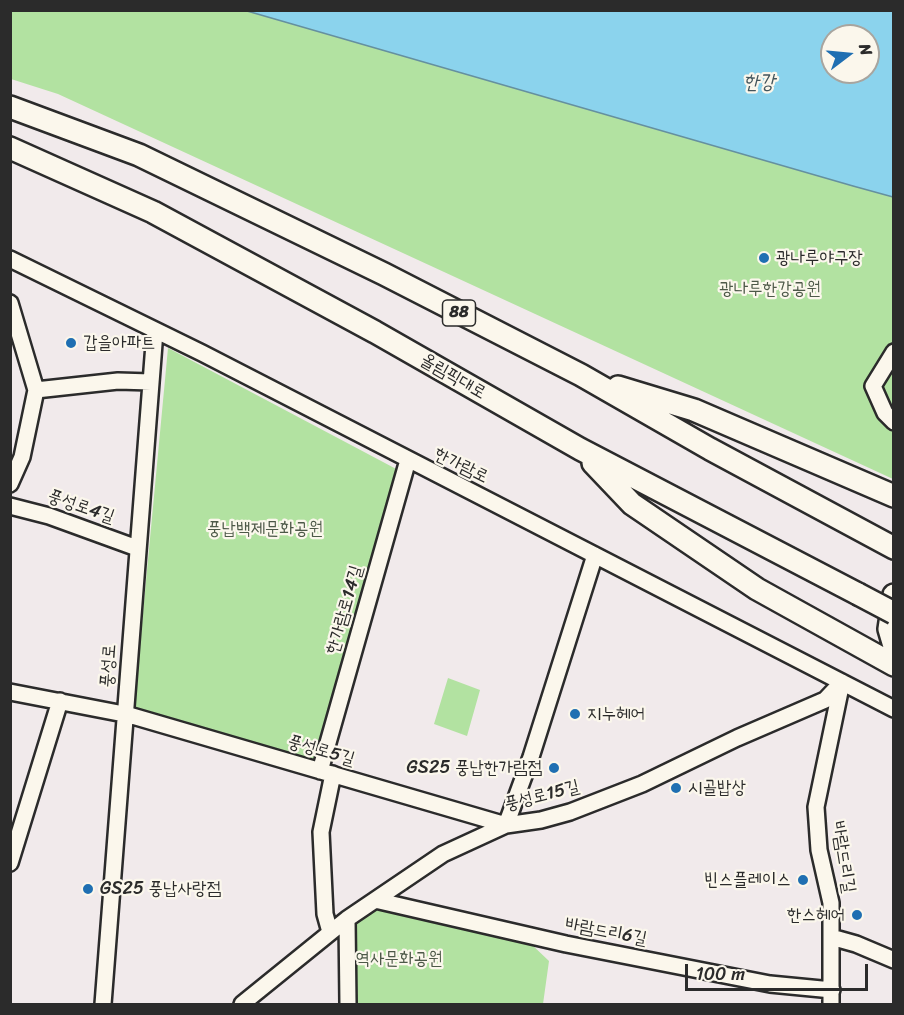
<!DOCTYPE html>
<html>
<head>
<meta charset="utf-8">
<style>
  body { margin:0 }
  #map { position:relative; width:904px; height:1015px; overflow:hidden; background:#f1eaeb; font-family:Sriracha,sans-serif }
  canvas { display:block }
  .frame { position:absolute; inset:0; border:12px solid #2b2b2b; pointer-events:none }
  .north { position:absolute; left:820px; top:24px; width:60px; height:60px; box-sizing:border-box; background:#fbf7ec; border:2px solid #a8a59f; border-radius:50%; rotate:74deg; font-size:16px; font-weight:700; line-height:24px; text-align:center; color:#2b2b2b }
  .north::after { content:''; display:block; margin:auto; width:21px; height:27px; background:#1f6fb2; clip-path:polygon(50% 0,100% 100%,50% 72%,0 100%) }
  .scale { position:absolute; left:685px; top:964px; width:183px; height:27px; box-sizing:border-box; border:3px solid #2b2b2b; border-top:0; padding-left:8px; font-size:18px; line-height:21px; white-space:nowrap; color:#2b2b2b; -webkit-text-stroke:4px #fbf7ec; paint-order:stroke }
</style>
</head>
<body>
<div id="map">
<canvas width="904" height="1015"></canvas>
<div class="frame"></div>
<div class="north">N</div>
<div class="scale">100 m</div>
</div>
<script>
const g = document.querySelector('canvas').getContext('2d');
g.lineJoin = 'round';
function paint(path, color) { g.fillStyle = color; g.fill(path, 'evenodd'); }
const poly = rows => new Path2D(rows.map(r => 'M' + r).join(''));
function stroke(path, color, width, dash) { g.strokeStyle = color; g.lineWidth = width; g.lineCap = dash ? 'butt' : 'round'; g.setLineDash(dash || []); g.stroke(path); }
function label(font, color, halo, rows, align = 'center') {
  g.font = font + ' Sriracha,"Poor Story",sans-serif'; g.lineWidth = 4.5; g.setLineDash([]); g.textBaseline = 'middle'; g.strokeStyle = halo; g.fillStyle = color; for (const [text, x, y, turn = 0] of rows) {
    g.save(); g.translate(x, y); g.rotate((+turn || 0) * Math.PI / 180); g.textAlign = isNaN(turn) ? turn : align; if (halo) g.strokeText(text, 0, 0); g.fillText(text, 0, 0); g.restore();
  }
}
const green = poly([
  [10,11,247,11,893,197,893,479,58,94,11,79],
  [168,348,400,471,317,764,134,708],
  [448,678,480,690,467,736,434,724],
  [377,905,529,942,549,961,543,1004,353,1004,352,924]
]);
const water = poly([
  [247,11,893,11,893,197,853,186,247,11],
  [832,36,868,36,868,72,832,72,832,36]
]);
const minor = poly([
  [10,259,202,353,894,709],
  [10,303,36,390,22,457,10,484],
  [894,352,873,386,885,413,894,422],
  [36,390,118,381,151,382],
  [10,506,49,516,137,548],
  [10,692,129,715,506,825,531,757,595,555],
  [320,771,408,460],
  [10,863,60,701],
  [375,900,566,944,770,984,832,990],
  [347,919,348,1004],
  [330,932,325,914,321,832,333,774],
  [831,937,856,944,894,960],
  [103,1004,155,331],
  [242,1004,347,919,443,854,506,825,541,820,570,812,642,784,737,738,825,700,842,682],
  [831,1004,831,903,819,850,816,807,842,682]
]);
const highway = poly([
  [10,107,139,155,384,274,581,375,710,449,894,548],
  [10,148,153,212,375,332,580,449,858,594],
  [618,387,694,410,894,496],
  [593,463,632,504,757,589,894,665],
  [894,595,889,629,894,646]
]);
const highwayBridge = poly([
  [858,594,894,613]
]);
const markers = [
  [764,258,6,"#1f6fb2"],
  [71,343,6,"#1f6fb2"],
  [575,714,6,"#1f6fb2"],
  [554,768,6,"#1f6fb2"],
  [676,788,6,"#1f6fb2"],
  [803,880,6,"#1f6fb2"],
  [88,889,6,"#1f6fb2"],
  [857,915,6,"#1f6fb2"]
];
const shields = [
  [459,313,33]
];
const shieldNames = [
  ["88",459,313]
];
const poiNames = [
  ["광나루야구장",776,258],
  ["갑을아파트",83,343],
  ["지누헤어",587,714],
  ["GS25 풍납한가람점",542,768,"right"],
  ["시골밥상",688,788],
  ["빈스플레이스",791,880,"right"],
  ["GS25 풍납사랑점",100,889],
  ["한스헤어",845,915,"right"]
];
const parkNames = [
  ["광나루한강공원",770,289],
  ["풍납백제문화공원",265,529],
  ["역사문화공원",399,959]
];
const streetNames = [
  ["올림픽대로",453,377,30],
  ["한가람로",461,466,26],
  ["풍성로4길",81,507,19],
  ["한가람로14길",345,610,-74],
  ["풍성로",109,666,-86],
  ["풍성로5길",321,751,16],
  ["풍성로15길",542,796,-14],
  ["바람드리길",843,857,81],
  ["바람드리6길",606,932,11]
];
const waterNames = [
  ["한강",759,83]
];
paint(green, '#b2e2a1');
paint(water, '#8bd3ed');
stroke(water, '#65909f', 1.5);
stroke(minor, '#2b2b2b', 20);
stroke(highway, '#2b2b2b', 26);
stroke(minor, '#fbf7ec', 15);
stroke(highway, '#fbf7ec', 21);
stroke(highwayBridge, '#2b2b2b', 26, []);
stroke(highwayBridge, '#fbf7ec', 21);
for (const [x, y, r, color] of markers) { const dot = new Path2D(); dot.arc(x, y, r, 0, 2 * Math.PI); g.fillStyle = color; g.fill(dot); stroke(dot, '#fbf7ec', 2); }
for (const [x, y, w] of shields) { const box = new Path2D(); box.roundRect(x - w / 2, y - 13, w, 26, 4.5); g.fillStyle = '#fbf7ec'; g.fill(box); stroke(box, '#2b2b2b', 1.5); }
label('bold 16px', '#2b2b2b', null, shieldNames);
label('18px', '#2b2b2b', '#fbf7ec', poiNames, 'left');
label('18px', '#4d5948', '#fbf7ec', parkNames);
label('18px', '#2b2b2b', '#fbf7ec', streetNames);
label('italic 20px', '#43555c', '#fbf7ec', waterNames);
</script>
</body>
</html>
